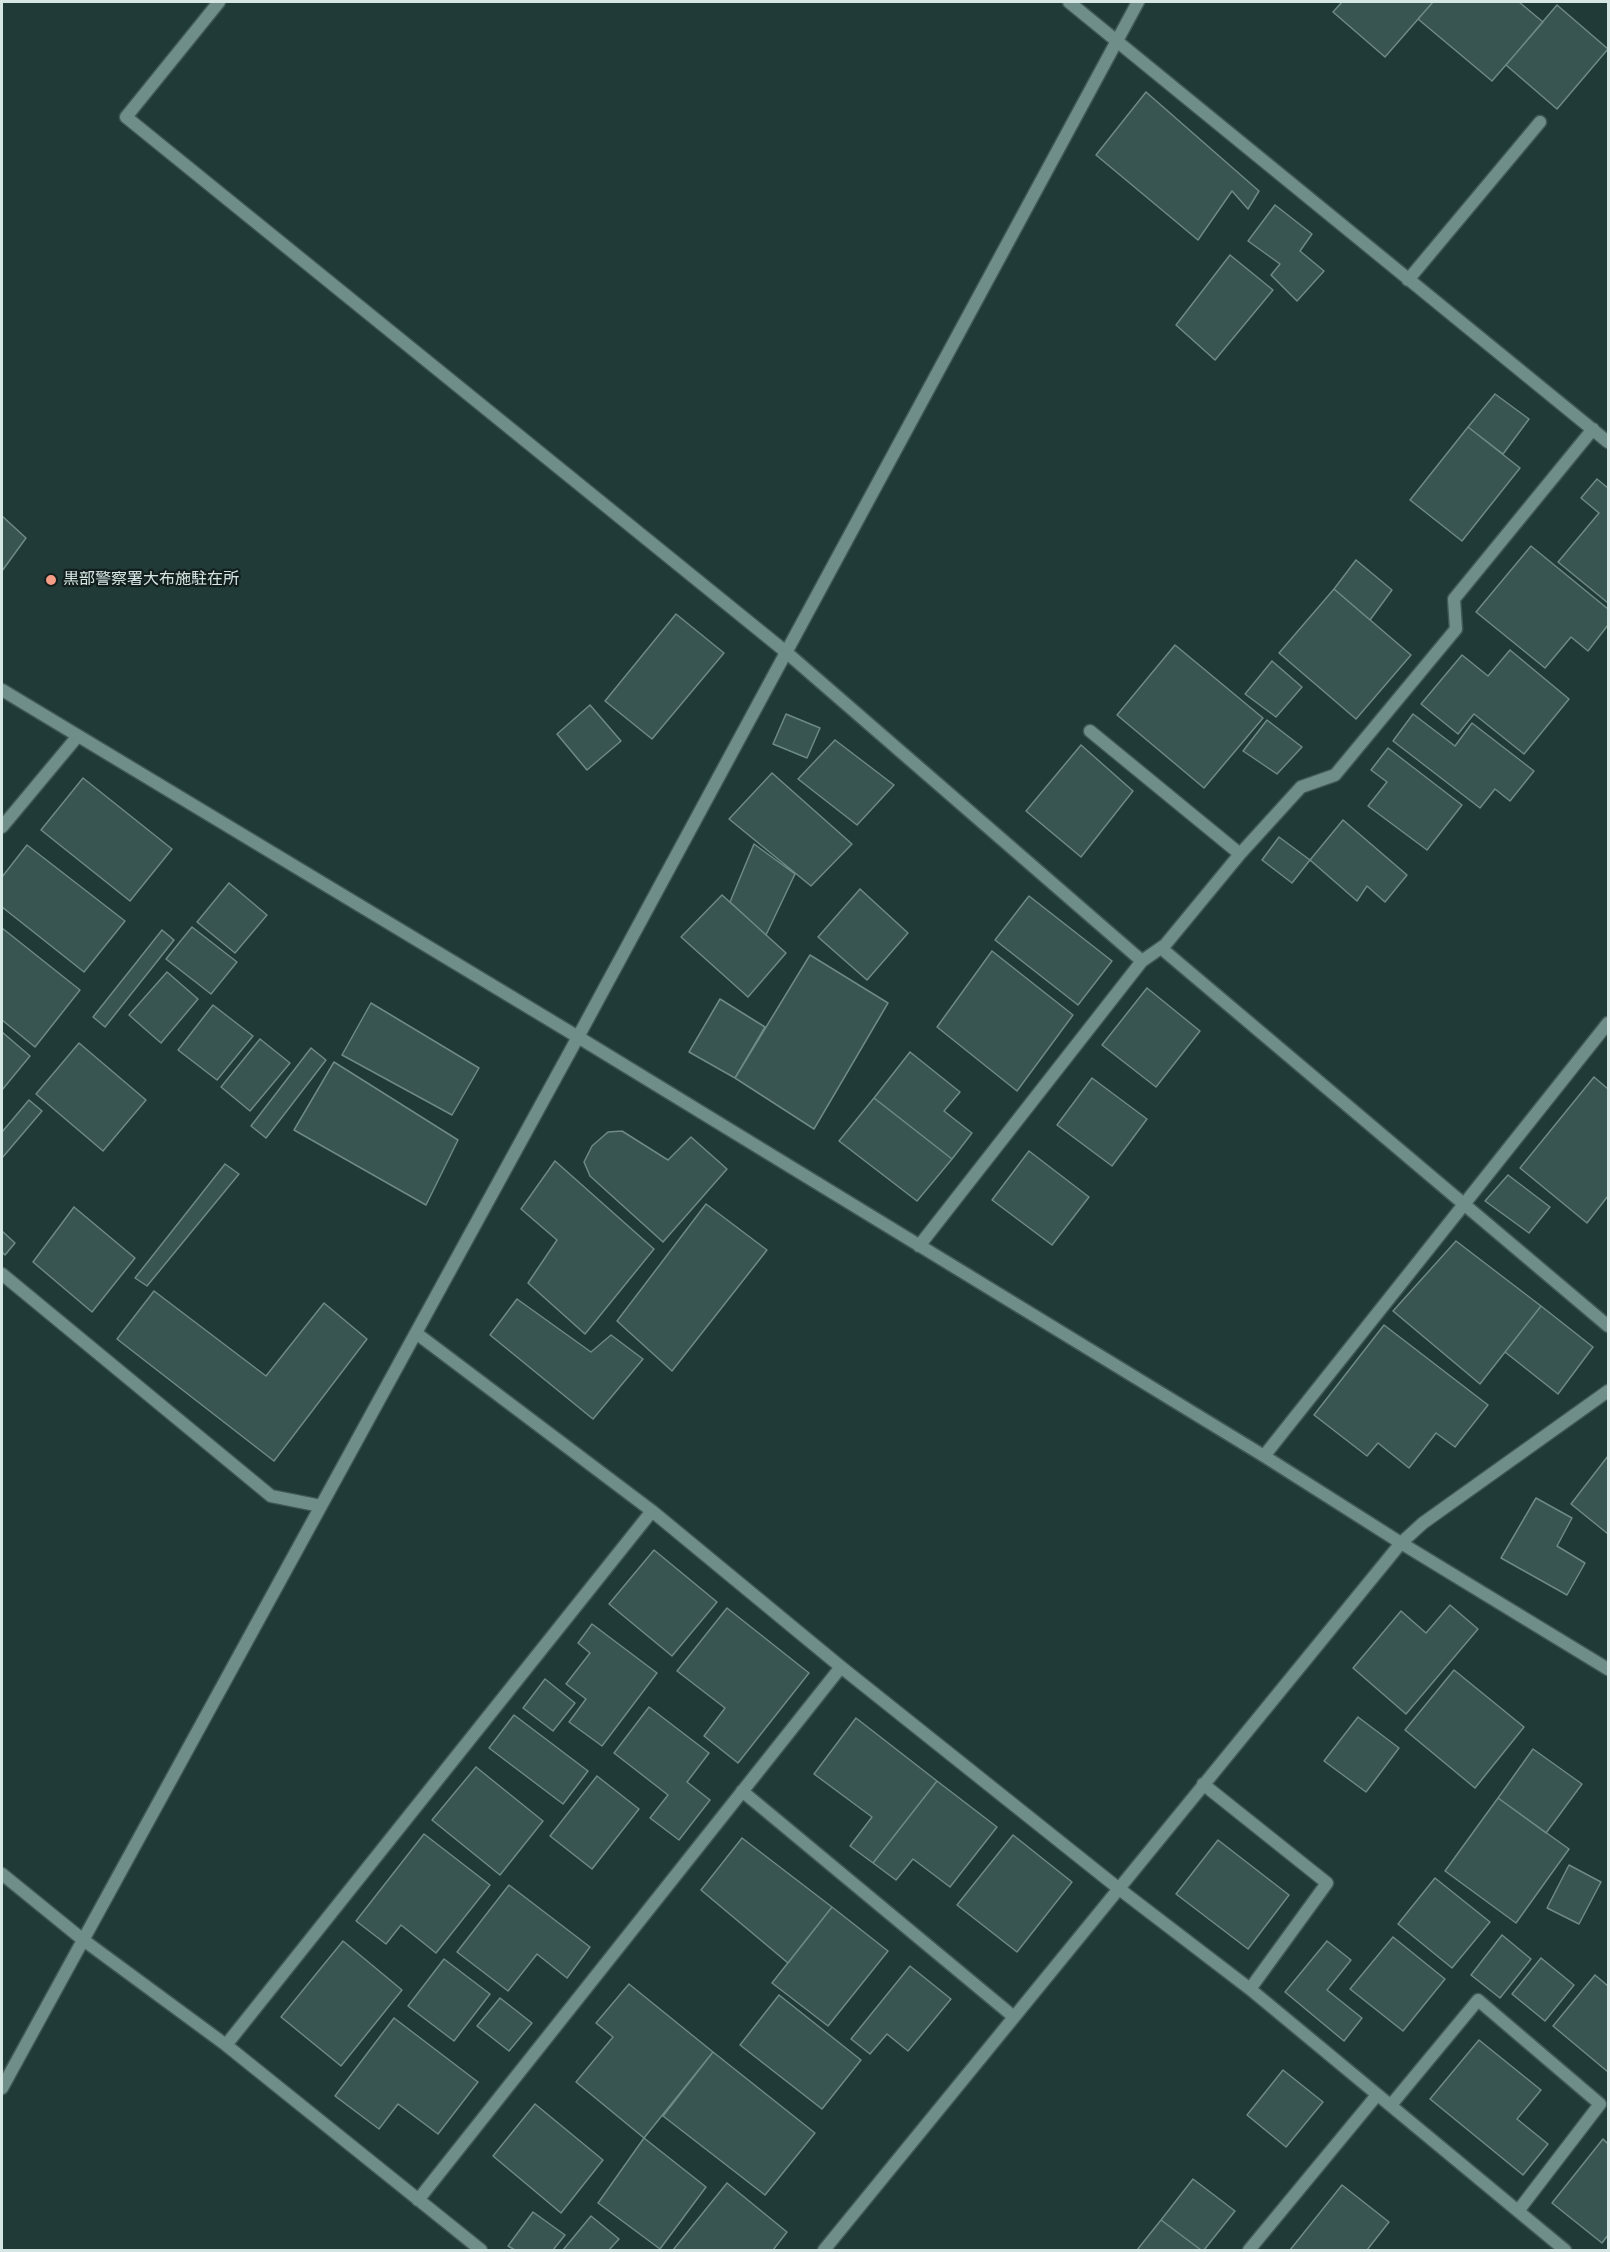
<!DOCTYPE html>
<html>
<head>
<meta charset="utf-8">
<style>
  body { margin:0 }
  #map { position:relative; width:1610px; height:2252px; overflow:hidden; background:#1f3a37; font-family:"Fira Sans",sans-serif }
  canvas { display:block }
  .frame { position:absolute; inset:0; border:3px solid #d6e6e3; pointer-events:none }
</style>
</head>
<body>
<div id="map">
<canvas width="1610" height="2252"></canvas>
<div class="frame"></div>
</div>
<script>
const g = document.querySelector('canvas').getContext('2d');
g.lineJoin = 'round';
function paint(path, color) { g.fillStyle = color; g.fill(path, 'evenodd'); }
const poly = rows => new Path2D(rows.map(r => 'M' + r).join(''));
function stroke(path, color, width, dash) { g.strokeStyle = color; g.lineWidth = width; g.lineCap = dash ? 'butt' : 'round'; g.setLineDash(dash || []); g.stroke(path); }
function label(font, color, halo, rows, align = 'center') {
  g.font = font + ' "Fira Sans","Noto Sans JP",sans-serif'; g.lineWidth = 4.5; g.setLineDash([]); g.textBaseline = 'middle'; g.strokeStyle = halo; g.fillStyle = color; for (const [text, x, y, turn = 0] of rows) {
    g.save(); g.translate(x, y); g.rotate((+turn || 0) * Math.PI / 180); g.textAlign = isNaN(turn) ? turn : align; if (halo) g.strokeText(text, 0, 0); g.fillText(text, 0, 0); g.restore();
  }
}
const building = poly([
  [1342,2,1433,2,1385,57,1333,12,1342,2],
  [1433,2,1519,2,1543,22,1492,81,1418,19,1433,2],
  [1557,5,1608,49,1557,109,1506,65,1557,5],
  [1146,92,1259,191,1248,209,1232,191,1198,240,1096,155,1146,92],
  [1275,205,1312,234,1300,251,1324,271,1297,301,1271,275,1280,264,1248,241,1275,205],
  [1230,255,1273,290,1215,360,1176,325,1230,255],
  [1495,394,1529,419,1503,454,1468,427,1495,394],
  [1468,427,1520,468,1462,541,1410,500,1468,427],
  [1597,479,1608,488,1608,603,1558,562,1599,513,1581,498,1597,479],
  [2,516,26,538,2,571,2,516],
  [1531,546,1608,609,1608,625,1588,651,1571,637,1545,668,1476,612,1531,546],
  [1356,560,1392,590,1370,620,1334,589,1356,560],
  [1334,589,1411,655,1356,719,1279,653,1334,589],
  [676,614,724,653,652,739,605,701,676,614],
  [1175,645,1263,718,1204,788,1117,715,1175,645],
  [1510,650,1569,699,1524,754,1474,714,1458,734,1421,704,1462,655,1488,676,1510,650],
  [1272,661,1302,687,1276,717,1245,694,1272,661],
  [590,705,621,741,587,770,557,734,590,705],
  [786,714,820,728,807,758,773,744,786,714],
  [1413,714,1455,746,1472,723,1534,771,1510,801,1495,789,1480,808,1393,741,1413,714],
  [1267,720,1302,747,1277,774,1243,751,1267,720],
  [835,740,894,785,857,825,798,779,835,740],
  [1081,745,1133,791,1081,857,1026,811,1081,745],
  [1388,748,1462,805,1427,850,1368,806,1387,782,1371,770,1388,748],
  [772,773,852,844,811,886,729,819,772,773],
  [83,778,172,849,130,901,41,830,83,778],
  [1343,820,1407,875,1385,902,1367,886,1357,901,1310,860,1343,820],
  [1279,837,1310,860,1292,883,1262,860,1279,837],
  [754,844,795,874,766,935,730,902,754,844],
  [27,845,125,921,84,972,2,907,2,877,27,845],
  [229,883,267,915,235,953,197,922,229,883],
  [860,889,908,933,867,980,818,937,860,889],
  [722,895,786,953,748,997,681,937,722,895],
  [1029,896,1112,961,1078,1005,995,940,1029,896],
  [192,927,237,962,211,994,166,959,192,927],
  [2,928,80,990,35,1047,2,1020,2,928],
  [162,930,174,940,105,1027,93,1017,162,930],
  [992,951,1073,1015,1017,1091,937,1027,992,951],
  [810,955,888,1003,814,1129,735,1078,810,955],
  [167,972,198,999,161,1043,129,1015,167,972],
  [1147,988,1200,1031,1156,1087,1102,1045,1147,988],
  [720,999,765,1027,735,1078,689,1052,720,999],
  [371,1003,479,1068,452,1115,342,1055,371,1003],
  [213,1005,253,1036,217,1080,178,1050,213,1005],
  [2,1032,30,1056,2,1090,2,1032],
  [260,1039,290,1063,250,1111,221,1087,260,1039],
  [79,1043,146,1100,103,1151,36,1094,79,1043],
  [311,1048,326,1060,266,1138,251,1126,311,1048],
  [910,1052,960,1092,944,1111,972,1133,952,1159,874,1098,910,1052],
  [334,1062,458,1140,426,1205,294,1130,334,1062],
  [1594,1077,1608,1089,1608,1196,1587,1223,1520,1168,1594,1077],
  [1092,1078,1147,1119,1112,1166,1057,1125,1092,1078],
  [874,1098,952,1159,917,1201,839,1141,874,1098],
  [29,1100,42,1111,2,1158,2,1132,29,1100],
  [622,1131,668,1160,691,1137,727,1169,663,1242,590,1176,584,1162,592,1146,608,1132,622,1131],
  [1029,1151,1089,1197,1052,1245,992,1200,1029,1151],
  [555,1161,654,1249,585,1334,528,1283,557,1240,521,1209,555,1161],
  [225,1164,239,1174,147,1286,135,1278,225,1164],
  [1508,1175,1550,1207,1529,1233,1485,1201,1508,1175],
  [706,1204,767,1250,672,1371,617,1321,706,1204],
  [74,1207,135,1258,92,1312,33,1262,74,1207],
  [2,1231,15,1243,5,1255,2,1252,2,1231],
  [1456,1241,1541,1306,1480,1384,1393,1311,1456,1241],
  [154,1291,266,1376,324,1303,367,1339,274,1461,117,1339,154,1291],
  [517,1299,591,1352,611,1335,643,1359,593,1419,490,1335,517,1299],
  [1541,1306,1593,1347,1558,1394,1505,1352,1541,1306],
  [1384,1325,1488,1405,1455,1447,1436,1433,1409,1468,1378,1443,1367,1456,1314,1415,1384,1325],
  [1608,1456,1608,1534,1571,1504,1608,1456],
  [1536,1498,1572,1518,1557,1546,1585,1563,1567,1595,1501,1558,1536,1498],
  [654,1550,717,1602,672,1656,609,1604,654,1550],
  [1450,1605,1478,1629,1406,1714,1353,1668,1401,1611,1426,1633,1450,1605],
  [727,1608,809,1673,738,1763,704,1736,725,1708,677,1671,727,1608],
  [592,1624,657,1673,602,1746,569,1722,586,1699,566,1684,590,1653,578,1643,592,1624],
  [1454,1670,1524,1727,1475,1788,1405,1730,1454,1670],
  [545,1679,575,1703,553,1731,523,1708,545,1679],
  [649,1707,709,1753,687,1782,710,1800,679,1840,650,1818,668,1795,614,1753,649,1707],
  [514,1715,588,1771,563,1804,489,1748,514,1715],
  [1358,1717,1399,1748,1366,1792,1324,1761,1358,1717],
  [856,1718,937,1781,873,1863,850,1846,872,1817,814,1774,856,1718],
  [1533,1749,1582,1784,1546,1833,1498,1798,1533,1749],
  [476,1767,543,1821,500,1875,432,1820,476,1767],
  [597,1776,639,1809,592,1869,550,1836,597,1776],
  [937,1781,997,1827,950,1887,913,1859,896,1880,873,1863,937,1781],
  [1498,1798,1569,1849,1516,1923,1445,1871,1498,1798],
  [424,1834,490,1885,436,1953,401,1925,386,1944,356,1921,424,1834],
  [1013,1835,1072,1882,1017,1952,957,1905,1013,1835],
  [742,1838,832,1907,788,1963,701,1890,742,1838],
  [1218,1840,1289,1895,1248,1949,1176,1894,1218,1840],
  [1569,1865,1601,1882,1579,1924,1547,1908,1569,1865],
  [1435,1878,1490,1922,1452,1968,1398,1924,1435,1878],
  [509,1885,590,1947,567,1978,537,1954,508,1991,457,1952,509,1885],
  [832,1907,888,1951,828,2026,772,1983,832,1907],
  [1502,1935,1531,1959,1500,1998,1471,1975,1502,1935],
  [1393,1937,1445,1979,1403,2031,1350,1989,1393,1937],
  [343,1941,402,1990,341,2066,281,2017,343,1941],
  [1327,1941,1351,1960,1327,1990,1362,2018,1344,2041,1285,1992,1327,1941],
  [1541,1958,1574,1985,1545,2021,1512,1994,1541,1958],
  [444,1959,490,1994,454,2041,408,2006,444,1959],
  [910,1966,951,1999,908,2051,887,2034,870,2054,851,2039,910,1966],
  [1595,1975,1608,1986,1608,2072,1553,2026,1595,1975],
  [629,1984,713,2052,644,2138,576,2082,613,2037,596,2023,629,1984],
  [779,1995,861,2060,822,2109,740,2045,779,1995],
  [500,1998,532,2023,509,2051,477,2026,500,1998],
  [394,2018,478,2082,438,2134,398,2104,379,2129,335,2096,394,2018],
  [1479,2040,1541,2090,1517,2119,1548,2144,1523,2175,1430,2099,1479,2040],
  [713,2052,815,2133,765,2195,663,2116,713,2052],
  [1283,2070,1323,2102,1286,2147,1247,2115,1283,2070],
  [535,2104,603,2160,561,2213,493,2156,535,2104],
  [644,2138,706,2187,660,2249,598,2203,644,2138],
  [1603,2139,1608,2144,1608,2235,1602,2243,1552,2203,1603,2139],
  [1193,2179,1235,2211,1204,2250,1201,2250,1161,2220,1193,2179],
  [727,2183,787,2232,773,2250,673,2250,727,2183],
  [1342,2185,1389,2222,1367,2250,1290,2250,1342,2185],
  [533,2212,565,2235,553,2250,515,2250,508,2246,533,2212],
  [591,2216,619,2239,609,2250,563,2250,591,2216],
  [1161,2220,1201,2250,1137,2250,1161,2220]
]);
const minor = poly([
  [219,2,126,117,786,652,1142,961],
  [1069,2,1608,442],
  [1408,280,1540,122],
  [2,690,578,1037,1264,1456,1401,1543,1608,1669],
  [2,827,77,737],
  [1240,854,1301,787,1335,775,1456,629,1454,599,1593,429],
  [1161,948,1608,1326],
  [919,1246,1142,961,1165,945,1240,854,1090,731],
  [2,1274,271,1496,321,1506],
  [1264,1456,1608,1023],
  [652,1511,841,1667,1118,1888,1250,1989,1565,2250],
  [1203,1784,1327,1883,1250,1989],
  [742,1791,1014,2017],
  [2,1874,82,1939,226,2045,481,2250],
  [226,2045,652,1511,416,1333],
  [2,2088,578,1037,1138,2],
  [1391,2105,1478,2000,1600,2104,1518,2211],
  [418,2200,841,1667],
  [824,2250,1401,1543,1423,1523,1608,1391],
  [1249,2250,1377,2095]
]);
const markers = [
  [51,580,6,"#f49e88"]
];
const poiNames = [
  ["黒部警察署大布施駐在所",63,580]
];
paint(building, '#395551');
stroke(building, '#6d8a85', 1.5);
stroke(minor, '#405855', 15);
stroke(minor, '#708e89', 12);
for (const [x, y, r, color] of markers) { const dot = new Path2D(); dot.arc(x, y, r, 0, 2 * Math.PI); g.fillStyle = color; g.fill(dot); stroke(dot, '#131f1d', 2); }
label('16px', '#d6e6e3', '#131f1d', poiNames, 'left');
</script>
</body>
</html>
